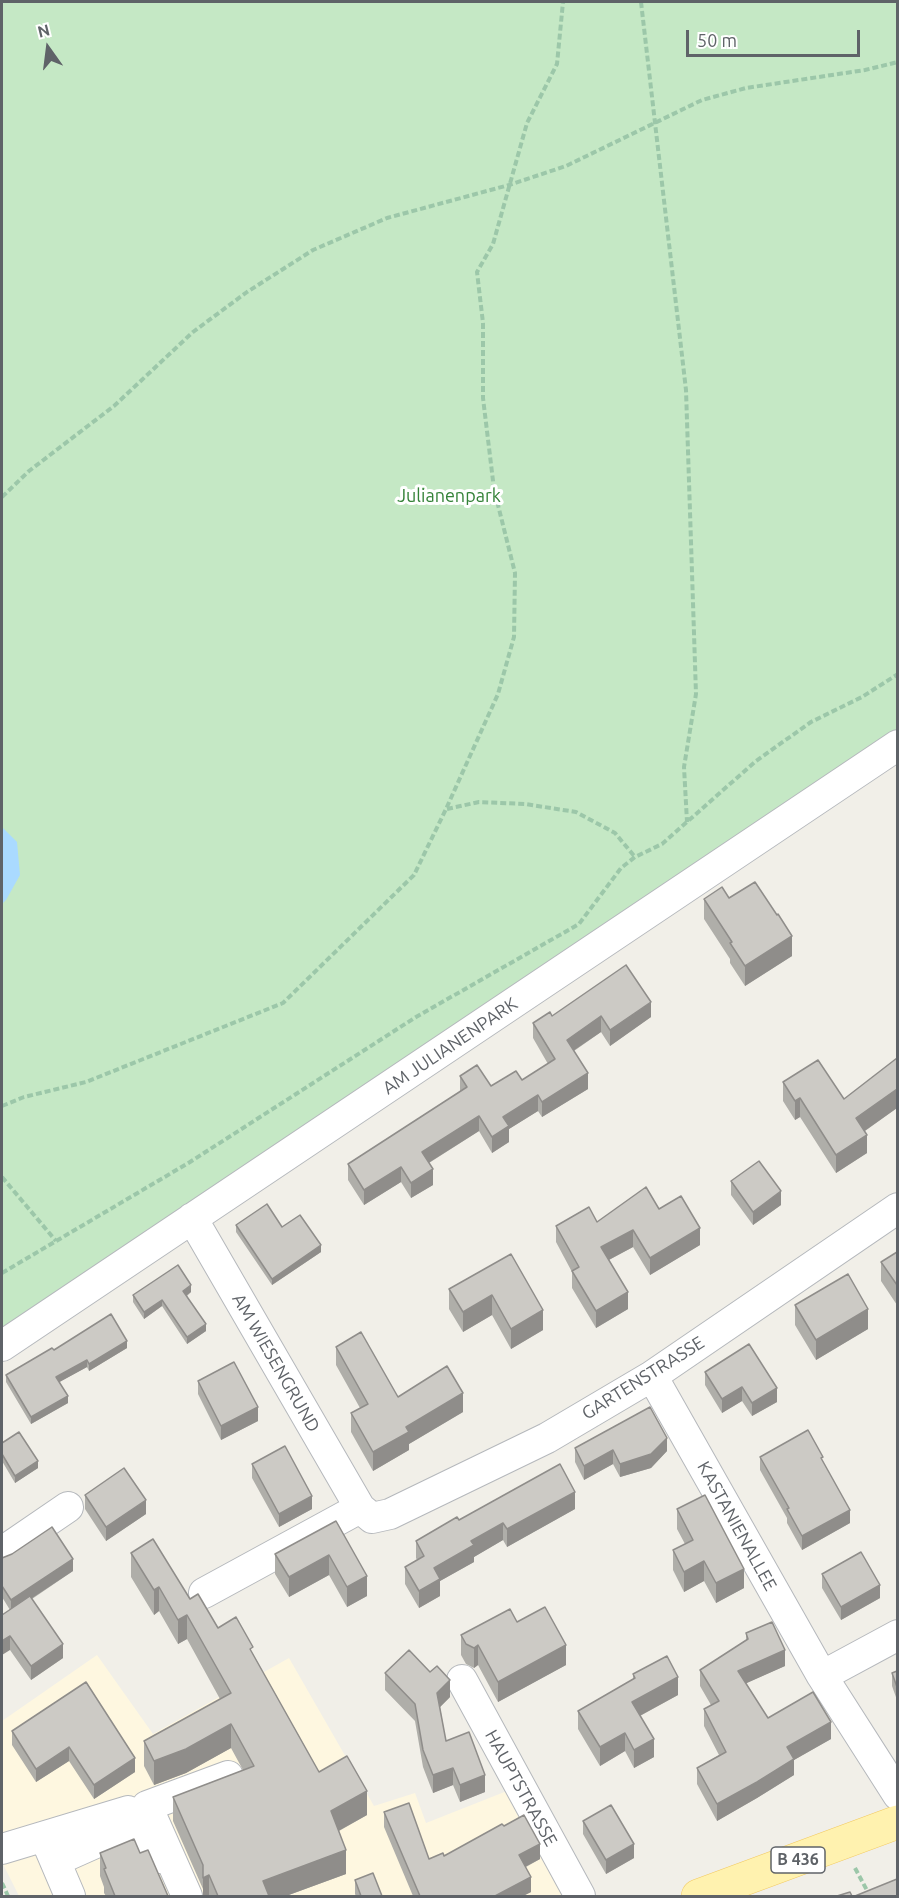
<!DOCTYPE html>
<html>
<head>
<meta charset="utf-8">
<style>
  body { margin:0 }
  #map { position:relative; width:899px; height:1898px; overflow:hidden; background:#f1efe8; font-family:Ubuntu,sans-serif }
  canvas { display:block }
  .frame { position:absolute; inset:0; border:3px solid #5f6368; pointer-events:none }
  .north { position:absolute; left:18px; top:18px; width:60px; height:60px; -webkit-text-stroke:4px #fff; paint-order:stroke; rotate:346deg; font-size:16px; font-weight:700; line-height:24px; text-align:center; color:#5f6368 }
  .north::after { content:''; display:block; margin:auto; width:21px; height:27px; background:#5f6368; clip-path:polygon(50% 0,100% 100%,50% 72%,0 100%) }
  .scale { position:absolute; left:686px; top:30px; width:174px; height:27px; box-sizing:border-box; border:3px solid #5f6368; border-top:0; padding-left:8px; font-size:18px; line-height:21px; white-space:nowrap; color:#5f6368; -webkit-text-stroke:4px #fff; paint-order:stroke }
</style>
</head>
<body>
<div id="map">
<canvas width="899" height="1898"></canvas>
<div class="frame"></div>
<div class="north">N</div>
<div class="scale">50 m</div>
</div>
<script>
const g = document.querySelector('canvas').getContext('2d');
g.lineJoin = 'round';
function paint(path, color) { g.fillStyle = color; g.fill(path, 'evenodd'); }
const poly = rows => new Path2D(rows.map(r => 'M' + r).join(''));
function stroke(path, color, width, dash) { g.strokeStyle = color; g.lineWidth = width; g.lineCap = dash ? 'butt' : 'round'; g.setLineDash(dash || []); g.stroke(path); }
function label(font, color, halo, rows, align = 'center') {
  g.font = font + ' Ubuntu,sans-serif'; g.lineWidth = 6; g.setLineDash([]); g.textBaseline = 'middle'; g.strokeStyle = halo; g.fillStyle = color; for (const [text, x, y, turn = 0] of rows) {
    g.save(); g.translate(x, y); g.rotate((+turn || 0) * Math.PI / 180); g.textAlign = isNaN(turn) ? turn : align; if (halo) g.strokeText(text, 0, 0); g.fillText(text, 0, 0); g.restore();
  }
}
const commercial = poly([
  [97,1655,153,1734,289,1658,374,1806,415,1793,426,1823,512,1789,572,1896,19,1896,2,1862,2,1721]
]);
const green = poly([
  [2,2,897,2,897,737,2,1342]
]);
const water = poly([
  [2,827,17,842,20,875,6,900,2,904]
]);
const path = poly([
  [641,2,686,390,696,694,684,767,687,822],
  [2,497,29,471,114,406,193,332,247,292,313,250,387,218,509,185,566,166,702,100,746,88,865,70,898,62],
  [447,809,479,802,525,804,576,812,615,833,635,857],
  [2,1106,24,1097,86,1082,283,1003,414,875,446,809,498,694,514,637,515,573,494,489,483,398,483,323,477,272,493,244,527,123,557,64,563,2],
  [2,1177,56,1241],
  [2,1273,190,1162,416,1017,579,924,621,868,635,857,662,844,756,761,811,722,862,697,898,674],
  [855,1868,870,1896],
  [2,1883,8,1896]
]);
const minor = poly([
  [192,1218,360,1508,372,1518,390,1514,547,1438,652,1376,898,1208],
  [2,1346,898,745],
  [652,1376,822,1676,898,1795],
  [2,1552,68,1507],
  [204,1593,360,1508],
  [822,1676,898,1635],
  [462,1680,580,1896],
  [47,1842,70,1896],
  [2,1849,128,1811],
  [55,1861,129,1828,139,1830,147,1835,158,1858],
  [187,1896,147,1806,228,1776]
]);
const major = poly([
  [698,1896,898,1822]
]);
const wall = poly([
  [729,898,792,956,745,986,730,963,730,959,704,919,704,899],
  [552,1016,651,1017,610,1046,601,1032,574,1051,588,1089,542,1117,538,1111,509,1129,509,1142,492,1153,479,1131,429,1163,433,1185,411,1198,401,1182,364,1205,348,1180,348,1164,460,1092,460,1076,491,1086,522,1080,548,1064,533,1038,533,1023],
  [897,1058,897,1108,865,1131,867,1153,836,1173,800,1117,795,1120,783,1101,783,1082,844,1099],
  [731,1181,781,1205,753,1225,731,1195],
  [659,1209,700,1245,650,1275,633,1247,609,1260,628,1309,596,1328,572,1288,572,1272,556,1242,556,1226,597,1222],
  [236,1225,321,1252,272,1285,236,1232],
  [897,1252,897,1305,881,1281,881,1262],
  [511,1254,543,1330,511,1349,492,1315,463,1332,449,1309,449,1289],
  [191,1292,187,1296,206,1331,187,1344,162,1306,144,1319,133,1302,133,1295],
  [795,1305,868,1329,816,1360,795,1325],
  [336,1347,398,1397,463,1412,409,1444,409,1450,373,1471,351,1432,351,1413,360,1408,336,1365],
  [127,1348,89,1371,87,1367,59,1382,68,1403,31,1424,6,1382,6,1375,54,1350],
  [705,1372,777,1402,752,1416,742,1401,722,1413,705,1385],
  [198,1381,258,1421,221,1440,198,1394],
  [2,1443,38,1468,15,1483,2,1461],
  [575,1448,667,1451,651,1468,620,1477,613,1464,584,1480,575,1462],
  [760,1457,823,1461,850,1523,802,1550,787,1523,787,1518,760,1470],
  [252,1464,312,1509,279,1527,252,1478],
  [85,1495,146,1514,106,1541,85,1509],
  [575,1509,507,1547,503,1540,474,1557,474,1562,440,1581,440,1596,419,1608,405,1584,405,1567,417,1560,416,1558,416,1541,459,1520],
  [677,1509,744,1588,716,1603,704,1581,684,1592,673,1570,673,1550,685,1544,677,1529],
  [336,1521,367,1596,347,1607,329,1575,289,1597,275,1574,275,1554],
  [131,1553,190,1599,218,1628,253,1654,319,1772,367,1815,339,1831,346,1874,286,1896,203,1896,203,1889,173,1821,173,1797,243,1770,231,1748,186,1773,154,1785,144,1766,144,1741,220,1699,187,1639,178,1644,159,1611,154,1615,131,1577],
  [2,1558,73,1571,32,1599,63,1658,31,1680,10,1650,10,1610,2,1597],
  [822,1574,880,1598,841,1620,822,1588],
  [517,1622,566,1665,498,1702,478,1665,474,1668,466,1664,461,1655,461,1635],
  [746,1633,785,1666,746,1683,768,1718,831,1739,794,1760,794,1775,757,1798,717,1821,697,1784,697,1768,719,1755,704,1726,704,1709,711,1705,700,1686,700,1670,746,1640],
  [897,1671,897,1700,892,1686,892,1673],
  [430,1672,450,1697,440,1707,446,1741,485,1792,460,1802,453,1785,433,1793,423,1767,415,1721,385,1690,385,1673],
  [633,1674,678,1695,640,1716,654,1757,634,1768,625,1751,600,1766,578,1729,578,1711,633,1679],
  [86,1682,135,1772,94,1799,69,1761,36,1782,12,1745,12,1731],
  [384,1812,429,1859,444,1856,504,1826,540,1859,526,1867,531,1892,523,1896,413,1896,384,1827],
  [583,1821,634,1858,606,1874,583,1834],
  [100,1853,140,1853,168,1896,106,1896,104,1893,104,1887,100,1876],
  [355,1880,382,1896,356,1896,355,1894]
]);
const shadedWall = poly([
  [792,936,792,956,745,986,745,966],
  [651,1002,651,1017,610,1046,610,1030],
  [601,1016,601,1032,567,1055,567,1040],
  [588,1073,588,1089,542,1117,542,1102],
  [897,1089,897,1108,856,1137,856,1118],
  [538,1095,538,1111,509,1129,509,1142,492,1153,492,1137,503,1117],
  [800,1098,800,1117,795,1120,795,1101],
  [479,1116,479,1131,422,1167,422,1152],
  [867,1135,867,1153,836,1173,836,1155],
  [401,1167,401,1182,364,1205,364,1190],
  [433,1169,433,1185,411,1198,411,1183],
  [781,1191,781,1205,753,1225,753,1212],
  [700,1228,700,1245,650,1275,650,1258],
  [633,1230,633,1247,601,1264,601,1247],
  [321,1245,321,1252,272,1285,272,1279],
  [191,1285,191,1292,183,1298,183,1291],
  [628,1292,628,1309,596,1328,596,1311],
  [492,1295,492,1315,463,1332,463,1312],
  [162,1300,162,1306,144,1319,144,1312],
  [868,1309,868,1329,816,1360,816,1340],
  [543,1310,543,1330,511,1349,511,1329],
  [206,1324,206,1331,187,1344,187,1337],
  [127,1341,127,1348,89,1371,89,1364],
  [87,1360,87,1367,56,1384,56,1377],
  [742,1387,742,1401,722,1413,722,1399],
  [777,1388,777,1402,752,1416,752,1403],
  [463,1393,463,1412,409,1444,409,1450,373,1471,373,1452,406,1427],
  [68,1396,68,1403,31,1424,31,1417],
  [258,1407,258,1421,221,1440,221,1426],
  [667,1438,667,1451,651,1468,620,1477,620,1464],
  [613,1450,613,1464,584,1480,584,1466],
  [38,1461,38,1468,15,1483,15,1476],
  [575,1492,575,1509,507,1547,507,1529],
  [312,1496,312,1509,279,1527,279,1514],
  [146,1500,146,1514,106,1541,106,1527],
  [850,1510,850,1523,802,1550,802,1536],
  [503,1523,503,1540,474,1557,474,1562,440,1581,440,1596,419,1608,419,1591,434,1568,471,1541],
  [329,1555,329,1575,289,1597,289,1577],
  [73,1559,73,1571,11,1612,11,1600],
  [704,1561,704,1581,684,1592,684,1572],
  [744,1569,744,1588,716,1603,716,1583],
  [367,1576,367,1596,347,1607,347,1587],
  [880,1585,880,1598,841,1620,841,1607],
  [159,1587,159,1611,154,1615,154,1590],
  [187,1615,187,1639,178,1644,178,1620],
  [10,1636,10,1650,2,1655,2,1641],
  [63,1644,63,1658,31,1680,31,1666],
  [478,1645,478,1665,474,1668,474,1648],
  [566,1645,566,1665,498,1702,498,1682],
  [785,1650,785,1666,738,1687,738,1671],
  [678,1677,678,1695,632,1720,632,1702],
  [450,1680,450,1697,437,1710,437,1693],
  [831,1722,831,1739,794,1760,794,1775,757,1798,717,1821,717,1804,787,1747],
  [231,1724,231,1748,186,1773,154,1785,154,1761],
  [625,1733,625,1751,600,1766,600,1747],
  [654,1739,654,1757,634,1768,634,1750],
  [69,1747,69,1761,36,1782,36,1769],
  [135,1758,135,1772,94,1799,94,1785],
  [453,1768,453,1785,433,1793,433,1775],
  [485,1775,485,1792,460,1802,460,1785],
  [367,1791,367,1815,331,1835,331,1811],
  [540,1844,540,1859,519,1870,519,1855],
  [634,1844,634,1858,606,1874,606,1860],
  [346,1850,346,1874,286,1896,263,1896,263,1881],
  [209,1875,209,1896,203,1896,203,1878],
  [531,1877,531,1892,523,1896,495,1896]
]);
const building = poly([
  [755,882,777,915,778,914,792,936,745,966,730,943,732,942,704,899,722,887,729,898,755,882],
  [626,965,651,1002,610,1030,601,1016,567,1040,588,1073,542,1102,538,1095,503,1117,509,1126,492,1137,479,1116,422,1152,433,1169,411,1183,401,1167,364,1190,348,1164,467,1087,460,1076,477,1065,491,1086,516,1071,522,1080,555,1059,533,1023,550,1012,552,1016,626,965],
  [897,1058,897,1089,856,1118,867,1135,836,1155,800,1098,795,1101,783,1082,818,1060,844,1099,897,1058],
  [759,1161,781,1191,753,1212,731,1181,759,1161],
  [646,1187,659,1209,681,1196,700,1228,650,1258,633,1230,601,1247,628,1292,596,1311,572,1271,579,1267,556,1226,589,1207,597,1222,646,1187],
  [267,1204,282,1227,300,1215,321,1245,272,1279,236,1225,267,1204],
  [897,1252,897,1285,881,1262,897,1252],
  [511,1254,543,1310,511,1329,492,1295,463,1312,449,1289,511,1254],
  [178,1265,191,1285,183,1291,206,1324,187,1337,162,1300,144,1312,133,1295,178,1265],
  [848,1274,868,1309,816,1340,795,1305,848,1274],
  [111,1314,127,1341,89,1364,87,1360,56,1377,68,1396,31,1417,6,1375,52,1348,54,1350,111,1314],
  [361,1332,398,1397,447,1366,463,1393,406,1427,409,1432,373,1452,351,1413,368,1404,336,1347,361,1332],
  [749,1344,777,1388,752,1403,742,1387,722,1399,705,1372,749,1344],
  [234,1362,258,1407,221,1426,198,1381,234,1362],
  [650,1407,667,1438,651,1454,620,1464,613,1450,584,1466,575,1448,650,1407],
  [808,1430,823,1457,821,1458,850,1510,802,1536,787,1509,789,1508,760,1457,808,1430],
  [19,1432,38,1461,15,1476,2,1454,2,1443,19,1432],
  [285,1446,312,1496,279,1514,252,1464,285,1446],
  [560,1464,575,1492,507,1529,503,1523,471,1541,474,1545,434,1568,440,1579,419,1591,405,1567,424,1556,416,1541,457,1517,459,1520,560,1464],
  [124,1468,146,1500,106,1527,85,1495,124,1468],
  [705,1495,744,1569,716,1583,704,1561,684,1572,673,1550,693,1540,677,1509,705,1495],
  [336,1521,367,1576,347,1587,329,1555,289,1577,275,1554,336,1521],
  [52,1527,73,1559,11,1600,2,1586,2,1558,12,1554,52,1527],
  [153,1539,190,1599,198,1594,218,1628,236,1617,253,1647,250,1649,319,1772,347,1756,367,1791,331,1811,346,1850,263,1881,269,1896,218,1896,209,1875,203,1878,203,1865,173,1797,254,1766,231,1724,186,1749,154,1761,144,1741,231,1693,187,1615,178,1620,159,1587,154,1590,131,1553,153,1539],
  [861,1552,880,1585,841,1607,822,1574,861,1552],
  [30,1596,63,1644,31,1666,10,1636,2,1641,2,1615,30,1596],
  [545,1607,566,1645,498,1682,478,1645,474,1648,466,1644,461,1635,510,1609,517,1622,545,1607],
  [772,1622,785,1650,738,1671,768,1718,813,1692,831,1722,787,1747,794,1759,757,1782,717,1804,697,1768,726,1752,704,1709,719,1701,700,1670,748,1639,746,1633,772,1622],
  [409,1650,430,1672,437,1666,450,1680,437,1693,446,1741,469,1732,485,1775,460,1785,453,1768,433,1775,423,1750,415,1704,385,1673,409,1650],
  [667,1656,678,1677,632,1702,654,1739,634,1750,625,1733,600,1747,578,1711,635,1678,633,1674,667,1656],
  [897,1671,897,1687,892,1673,897,1671],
  [86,1682,135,1758,94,1785,69,1747,36,1769,12,1731,86,1682],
  [409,1803,429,1859,443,1853,444,1856,502,1824,504,1826,524,1815,540,1844,519,1855,531,1877,495,1896,420,1896,384,1812,409,1803],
  [611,1805,634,1844,606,1860,583,1821,611,1805],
  [134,1839,140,1853,148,1850,168,1896,115,1896,104,1869,106,1868,100,1853,134,1839],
  [373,1873,382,1896,361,1896,355,1880,373,1873],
  [897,1879,897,1896,855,1896,897,1879],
  [850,1892,852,1896,837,1896,850,1892]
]);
const shields = [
  [798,1860,54]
];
const shieldNames = [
  ["B 436",798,1860]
];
const parkNames = [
  ["Julianenpark",449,496]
];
const streetNames = [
  ["AM JULIANENPARK",450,1046,-34],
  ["AM WIESENGRUND",276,1363,60],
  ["GARTENSTRASSE",643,1378,-32],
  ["KASTANIENALLEE",737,1526,61],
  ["HAUPTSTRASSE",521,1788,61]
];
paint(commercial, '#fef7e0');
paint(green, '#c5e8c5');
paint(water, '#aadaff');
stroke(minor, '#b5b8bc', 32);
stroke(major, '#f2c960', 34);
stroke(path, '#9cc7a9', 4, [6, 3]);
stroke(minor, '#fff', 30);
stroke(major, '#fff2af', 33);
paint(wall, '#afaea9');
paint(shadedWall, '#8f8d8a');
paint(building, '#cccac5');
stroke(building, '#8f8d8a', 1.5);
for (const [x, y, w] of shields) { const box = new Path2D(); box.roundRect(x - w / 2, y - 13, w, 26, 4.5); g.fillStyle = '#fff'; g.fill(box); stroke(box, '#5f6368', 1.5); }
label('bold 16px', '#5f6368', null, shieldNames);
label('18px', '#348238', '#fff', parkNames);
label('18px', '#5f6368', '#fff', streetNames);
</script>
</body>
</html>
